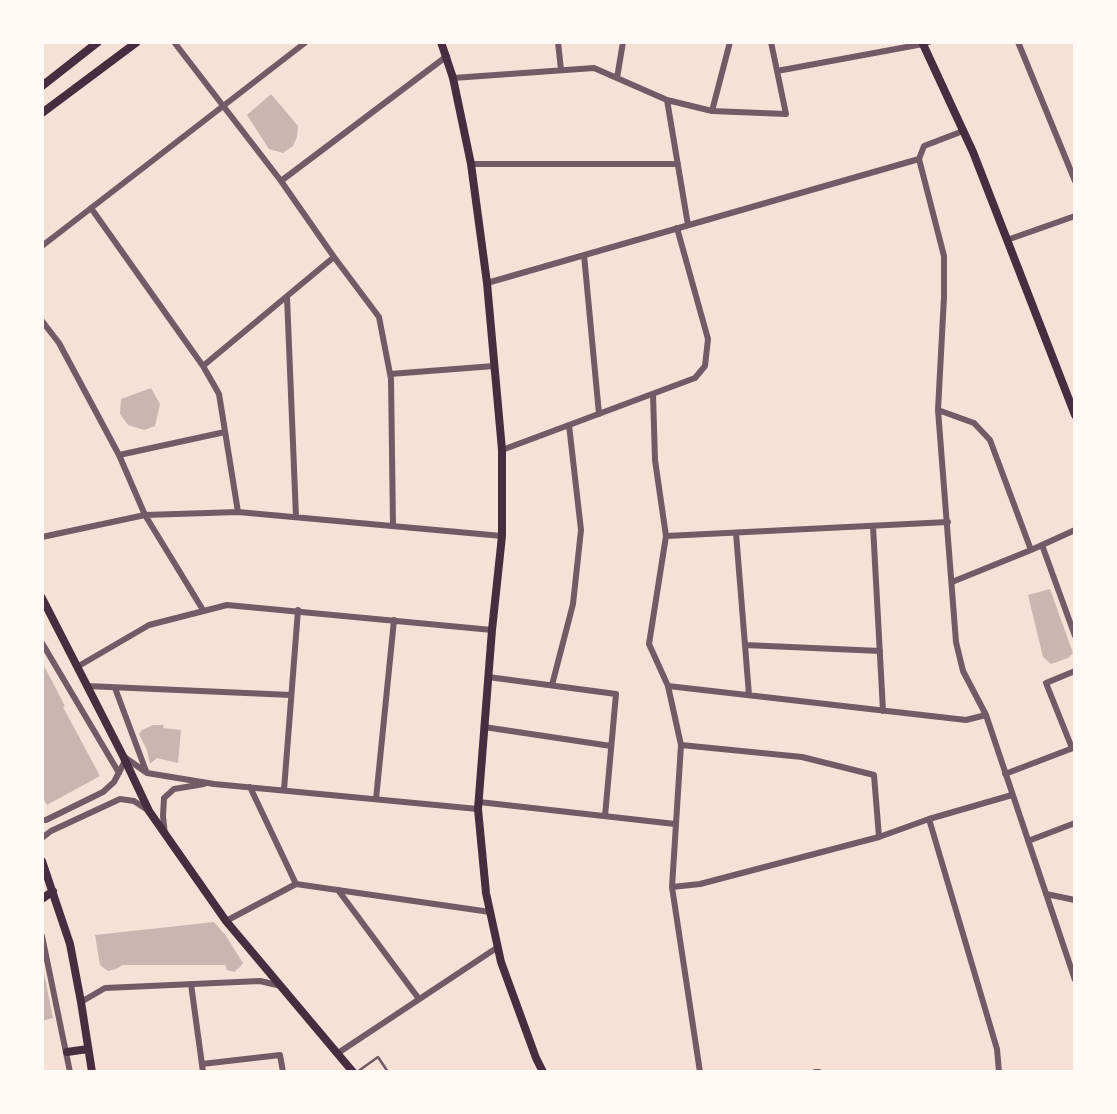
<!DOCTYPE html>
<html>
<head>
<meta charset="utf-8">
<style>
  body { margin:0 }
  #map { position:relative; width:1117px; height:1114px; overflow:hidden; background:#f7e1d7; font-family:Montserrat,sans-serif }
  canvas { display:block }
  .frame { position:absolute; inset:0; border:44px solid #fffaf5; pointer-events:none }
</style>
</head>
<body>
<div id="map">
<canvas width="1117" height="1114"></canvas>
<div class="frame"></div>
</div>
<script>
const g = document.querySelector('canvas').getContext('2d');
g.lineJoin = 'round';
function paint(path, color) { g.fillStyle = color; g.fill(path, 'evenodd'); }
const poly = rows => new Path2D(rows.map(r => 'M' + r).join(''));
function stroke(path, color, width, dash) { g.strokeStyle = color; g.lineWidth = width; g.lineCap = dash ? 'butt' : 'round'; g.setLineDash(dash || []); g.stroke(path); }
const building = poly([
  [271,94,298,126,297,137,293,146,283,153,269,149,247,115],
  [151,388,160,404,155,426,144,430,128,425,120,414,121,399],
  [1050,589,1073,653,1068,658,1051,664,1043,657,1028,595],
  [42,662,65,706,63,707,100,776,47,805,42,796],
  [153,725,164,725,163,728,181,730,178,763,157,758,150,764,147,750,139,734,142,730],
  [214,922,226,936,243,963,240,967,234,972,227,970,225,965,122,965,116,969,108,971,100,965,95,935],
  [42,973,44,973,53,1018,42,1021]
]);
const service = poly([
  [357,1072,378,1057,388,1072]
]);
const minor = poly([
  [174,42,281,181,334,257,379,317,391,379,393,526],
  [558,42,561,70],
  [1018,42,1075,181],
  [777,71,923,44,929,42],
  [453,78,594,68,667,100,688,225],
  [617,78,623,42],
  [667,100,712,111,786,114,771,42],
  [712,111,730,42],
  [919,159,944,256,944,297,938,410,956,642,963,671,986,715,1075,980],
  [471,164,678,164],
  [281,181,447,56],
  [91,208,203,366,219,394,238,512],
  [1007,240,1075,216],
  [42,246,306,42],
  [584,255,599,414],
  [487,283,919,159,924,146,963,131],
  [287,297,296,517],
  [42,321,59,343,119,455,145,515,203,610],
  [203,366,334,257],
  [390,374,494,366],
  [653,394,655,460,666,536,649,644,668,686,681,745,672,887,700,1072],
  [938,410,974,423,990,440,1031,550],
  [502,450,695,378,705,366,708,339,677,228],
  [119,455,225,432],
  [873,526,883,711],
  [736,533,749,695],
  [666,536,948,522],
  [42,537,145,515,238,512,502,536],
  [1042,545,1075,636],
  [952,582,1031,550,1075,530],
  [42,643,119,773],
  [745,645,880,651],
  [77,667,149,625,227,605,492,630],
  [488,677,616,694,605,816],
  [552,685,573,604,581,530,569,425],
  [87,686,291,695],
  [668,686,966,720,986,715],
  [115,688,146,771],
  [484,727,611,746],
  [681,745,802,757,874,775,879,837],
  [1072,748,1046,683,1075,671],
  [123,756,147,773,214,784,478,809],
  [1005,774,1073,748],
  [250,787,296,884],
  [284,790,298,610],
  [376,799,394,620],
  [479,802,675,824],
  [929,819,997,1049,999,1072],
  [42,820,46,820,103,792,114,782,125,761],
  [165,835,163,816,164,798,174,789,204,784],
  [42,838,51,831,120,799,134,801,149,811],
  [1028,841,1075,823],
  [672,887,700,884,879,837,929,819,1012,795],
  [338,890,419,999],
  [1046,894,1075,900],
  [226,921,296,884,490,912],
  [42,936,70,1072],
  [191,984,203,1072],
  [81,1002,105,988,260,981,281,986],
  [338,1053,498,947],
  [202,1064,280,1055,283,1072],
  [815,1072,819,1072]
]);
const secondary = poly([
  [441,42,453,78,471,164,487,283,502,450,502,536,492,630,478,809,486,893,501,962,536,1058,543,1072],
  [922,42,973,152,1075,415],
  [42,86,98,42],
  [42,113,137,42],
  [42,598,123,756,149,811,226,921,353,1072],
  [42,861,70,944,81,1002,92,1072],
  [42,899,53,891],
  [67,1052,88,1049]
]);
paint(building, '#ccb4b1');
stroke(service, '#755966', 2.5);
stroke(minor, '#755966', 6);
stroke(secondary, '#4a2c40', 8);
</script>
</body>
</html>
